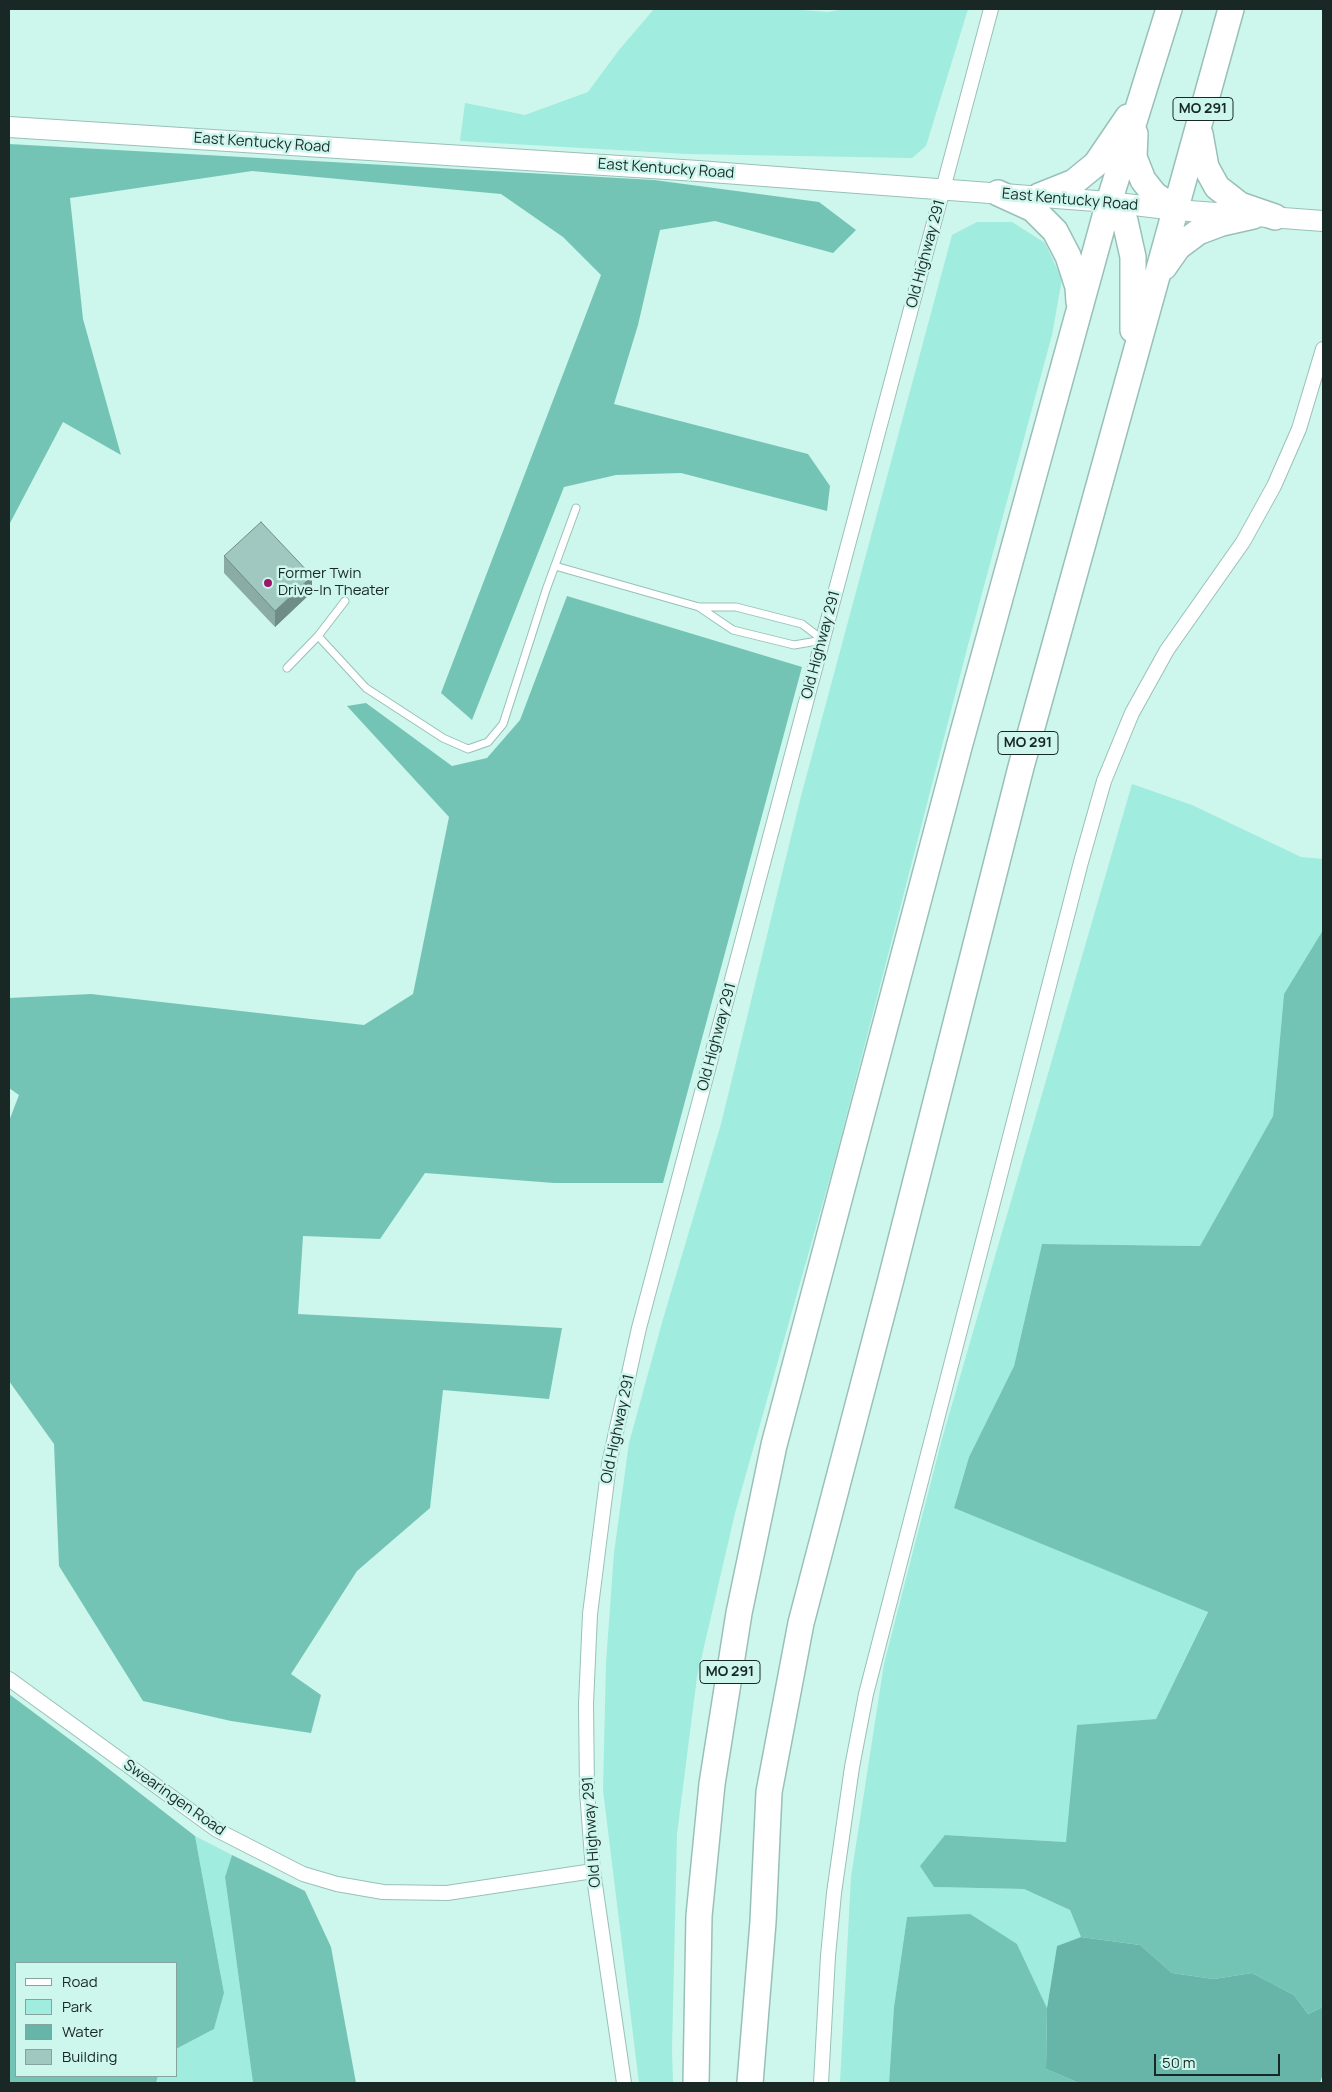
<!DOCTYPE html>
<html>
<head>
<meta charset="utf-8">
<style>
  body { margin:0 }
  #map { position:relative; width:1332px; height:2092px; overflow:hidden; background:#cdf6ed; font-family:Manrope,sans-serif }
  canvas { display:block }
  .frame { position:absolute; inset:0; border:10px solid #192825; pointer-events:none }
  .legend { position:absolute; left:15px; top:1962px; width:162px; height:115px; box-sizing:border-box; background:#cdf6ed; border:1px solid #85a49d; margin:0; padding:6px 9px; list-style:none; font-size:15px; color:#192825 }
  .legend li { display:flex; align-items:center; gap:10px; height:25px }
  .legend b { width:25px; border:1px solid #85a49d }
  .scale { position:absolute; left:1154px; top:2054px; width:126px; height:22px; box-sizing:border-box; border:2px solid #192825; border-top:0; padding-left:6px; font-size:15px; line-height:18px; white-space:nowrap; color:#192825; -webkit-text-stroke:4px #cdf6ed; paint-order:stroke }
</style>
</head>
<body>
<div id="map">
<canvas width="1332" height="2092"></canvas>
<div class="frame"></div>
<ul class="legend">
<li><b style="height:6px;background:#fff"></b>Road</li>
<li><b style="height:14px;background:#a0ecde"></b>Park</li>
<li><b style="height:14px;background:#66b5a8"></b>Water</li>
<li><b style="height:14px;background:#a0c8c0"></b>Building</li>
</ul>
<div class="scale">50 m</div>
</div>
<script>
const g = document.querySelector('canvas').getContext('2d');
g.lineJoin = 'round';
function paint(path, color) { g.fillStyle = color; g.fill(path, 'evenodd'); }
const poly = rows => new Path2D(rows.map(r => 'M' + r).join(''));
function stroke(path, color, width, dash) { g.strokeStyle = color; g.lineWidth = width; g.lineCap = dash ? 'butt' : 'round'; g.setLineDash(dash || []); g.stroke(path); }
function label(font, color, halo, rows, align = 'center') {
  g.font = font + ' Manrope,sans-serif'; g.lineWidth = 5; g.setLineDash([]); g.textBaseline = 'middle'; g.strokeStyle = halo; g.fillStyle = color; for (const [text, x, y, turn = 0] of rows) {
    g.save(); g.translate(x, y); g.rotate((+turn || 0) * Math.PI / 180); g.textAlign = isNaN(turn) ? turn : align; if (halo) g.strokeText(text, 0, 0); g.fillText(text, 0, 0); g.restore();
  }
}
const green = poly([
  [654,9,789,9,828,12,845,9,968,9,926,146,912,158,687,154,460,141,465,103,525,115,588,92,619,50],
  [977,222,1012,222,1045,243,1062,279,1052,335,968,645,836,1156,735,1513,697,1677,677,1834,672,2049,673,2083,639,2083,603,1790,606,1663,614,1553,629,1443,663,1319,721,1124,800,800,952,235],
  [1132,784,1192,805,1301,857,1323,859,1323,930,1284,994,1273,1116,1200,1246,1042,1244,1014,1366,969,1457,954,1508,1208,1611,1156,1719,1077,1726,1067,1842,946,1835,934,1887,1024,1889,1070,1910,1081,1937,1057,1946,1047,2008,1017,1944,907,1917,894,2007,889,2083,840,2083,851,1877,884,1664,942,1439],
  [195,1836,232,1855,225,1877,253,2083,156,2083,158,2076,176,2076,176,2049,214,2029,224,1993]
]);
const forest = poly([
  [9,144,654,180,819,202,856,230,833,253,715,221,660,230,638,325,614,404,808,454,830,486,827,511,681,473,616,475,564,487,472,720,441,693,601,275,563,237,501,194,252,171,70,198,83,319,121,455,63,422,9,525],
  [567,596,802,667,663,1183,554,1183,425,1173,380,1239,303,1236,298,1314,562,1328,549,1399,443,1390,430,1508,357,1571,291,1674,321,1695,311,1733,231,1721,143,1701,59,1566,54,1444,9,1381,9,1121,19,1095,9,1088,9,998,91,994,364,1025,413,994,449,817,347,706,366,703,452,766,487,758,520,720],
  [1323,930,1323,2007,1308,2014,1294,1995,1252,1973,1214,1979,1172,1973,1140,1945,1081,1937,1070,1910,1024,1889,934,1887,920,1866,945,1835,1066,1842,1077,1725,1156,1719,1208,1612,954,1508,969,1457,1014,1366,1042,1244,1200,1246,1273,1116,1284,994],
  [9,1694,96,1759,195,1836,224,1993,214,2029,176,2049,176,1963,16,1963,16,2076,158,2076,156,2083,9,2083],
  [232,1855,305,1891,331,1947,356,2083,253,2083,225,1877],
  [970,1914,1017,1944,1047,2008,1046,2069,1079,2083,889,2083,894,2007,907,1917]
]);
const water = poly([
  [1081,1937,1140,1945,1172,1973,1214,1979,1252,1973,1294,1995,1308,2014,1323,2007,1323,2074,1320,2083,1079,2083,1046,2069,1047,2008,1057,1946]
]);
const lane = poly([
  [555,566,699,607,736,607,802,624,823,640],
  [699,607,733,630,794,645,823,640],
  [318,636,345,601],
  [287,668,318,636,366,688,443,738,468,749,488,742,503,724,546,590,576,508]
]);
const street = poly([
  [9,1679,217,1830,303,1874,337,1884,383,1892,447,1893,593,1871],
  [624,2083,593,1871,587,1791,586,1704,590,1614,609,1464,639,1328,991,9],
  [821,2083,828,1956,834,1893,852,1767,866,1694,1081,862,1104,781,1132,713,1167,650,1243,542,1274,486,1299,429,1323,349]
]);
const secondary = poly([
  [9,127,698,171,1109,202,1176,210,1323,221]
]);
const highway = poly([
  [1135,134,1134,157,1143,180,1154,194,1176,210],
  [1200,134,1206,167,1217,187,1240,205,1275,217],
  [998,193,1033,209,1055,231,1068,256,1078,287,1079,302],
  [1039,196,1074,182,1096,164,1128,117],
  [1109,202,1115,206,1125,221,1133,257,1133,330],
  [1164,267,1178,247,1198,232,1222,223,1253,216],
  [696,2083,699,1916,712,1784,739,1613,774,1445,959,747,1109,202,1169,9],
  [750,2083,763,1922,769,1792,801,1623,891,1279,1021,767,1231,9]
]);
const wall = poly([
  [224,556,312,592,275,627,224,573]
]);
const shadedWall = poly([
  [312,576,312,592,275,627,275,611]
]);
const building = poly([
  [261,522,312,576,275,611,224,556,261,522]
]);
const markers = [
  [268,583,5,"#9c1769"]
];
const shields = [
  [1203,109,60],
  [1028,743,60],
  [730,1672,60]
];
const shieldNames = [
  ["MO 291",1203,109],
  ["MO 291",1028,743],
  ["MO 291",730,1672]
];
const streetNames = [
  ["East Kentucky Road",262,143,4],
  ["East Kentucky Road",666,169,4],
  ["East Kentucky Road",1070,200,5],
  ["Old Highway 291",926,254,-75],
  ["Old Highway 291",821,645,-75],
  ["Old Highway 291",717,1037,-75],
  ["Old Highway 291",618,1429,-78],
  ["Swearingen Road",174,1798,35],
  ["Old Highway 291",592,1832,-94]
];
const poiNames = [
  ["Former Twin",278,574],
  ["Drive-In Theater",278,591]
];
paint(green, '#a0ecde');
paint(forest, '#74c4b6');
paint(water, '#66b5a8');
stroke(lane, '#99c0b8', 9);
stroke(street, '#99c0b8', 16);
stroke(secondary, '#99c0b8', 22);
stroke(highway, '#99c0b8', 28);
stroke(lane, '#fff', 7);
stroke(street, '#fff', 14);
stroke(secondary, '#fff', 20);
stroke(highway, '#fff', 25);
paint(wall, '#8aaca5');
paint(shadedWall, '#708c86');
paint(building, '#a0c8c0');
stroke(building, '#708c86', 1);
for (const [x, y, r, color] of markers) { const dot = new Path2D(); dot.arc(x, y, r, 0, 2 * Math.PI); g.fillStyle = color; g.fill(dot); stroke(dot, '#cdf6ed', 2); }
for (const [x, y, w] of shields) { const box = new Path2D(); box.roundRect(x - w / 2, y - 11.5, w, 23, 4); g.fillStyle = '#cdf6ed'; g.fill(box); stroke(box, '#192825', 1); }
label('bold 14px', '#192825', null, shieldNames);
label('15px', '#192825', '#cdf6ed', streetNames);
label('15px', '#192825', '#cdf6ed', poiNames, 'left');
</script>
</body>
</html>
